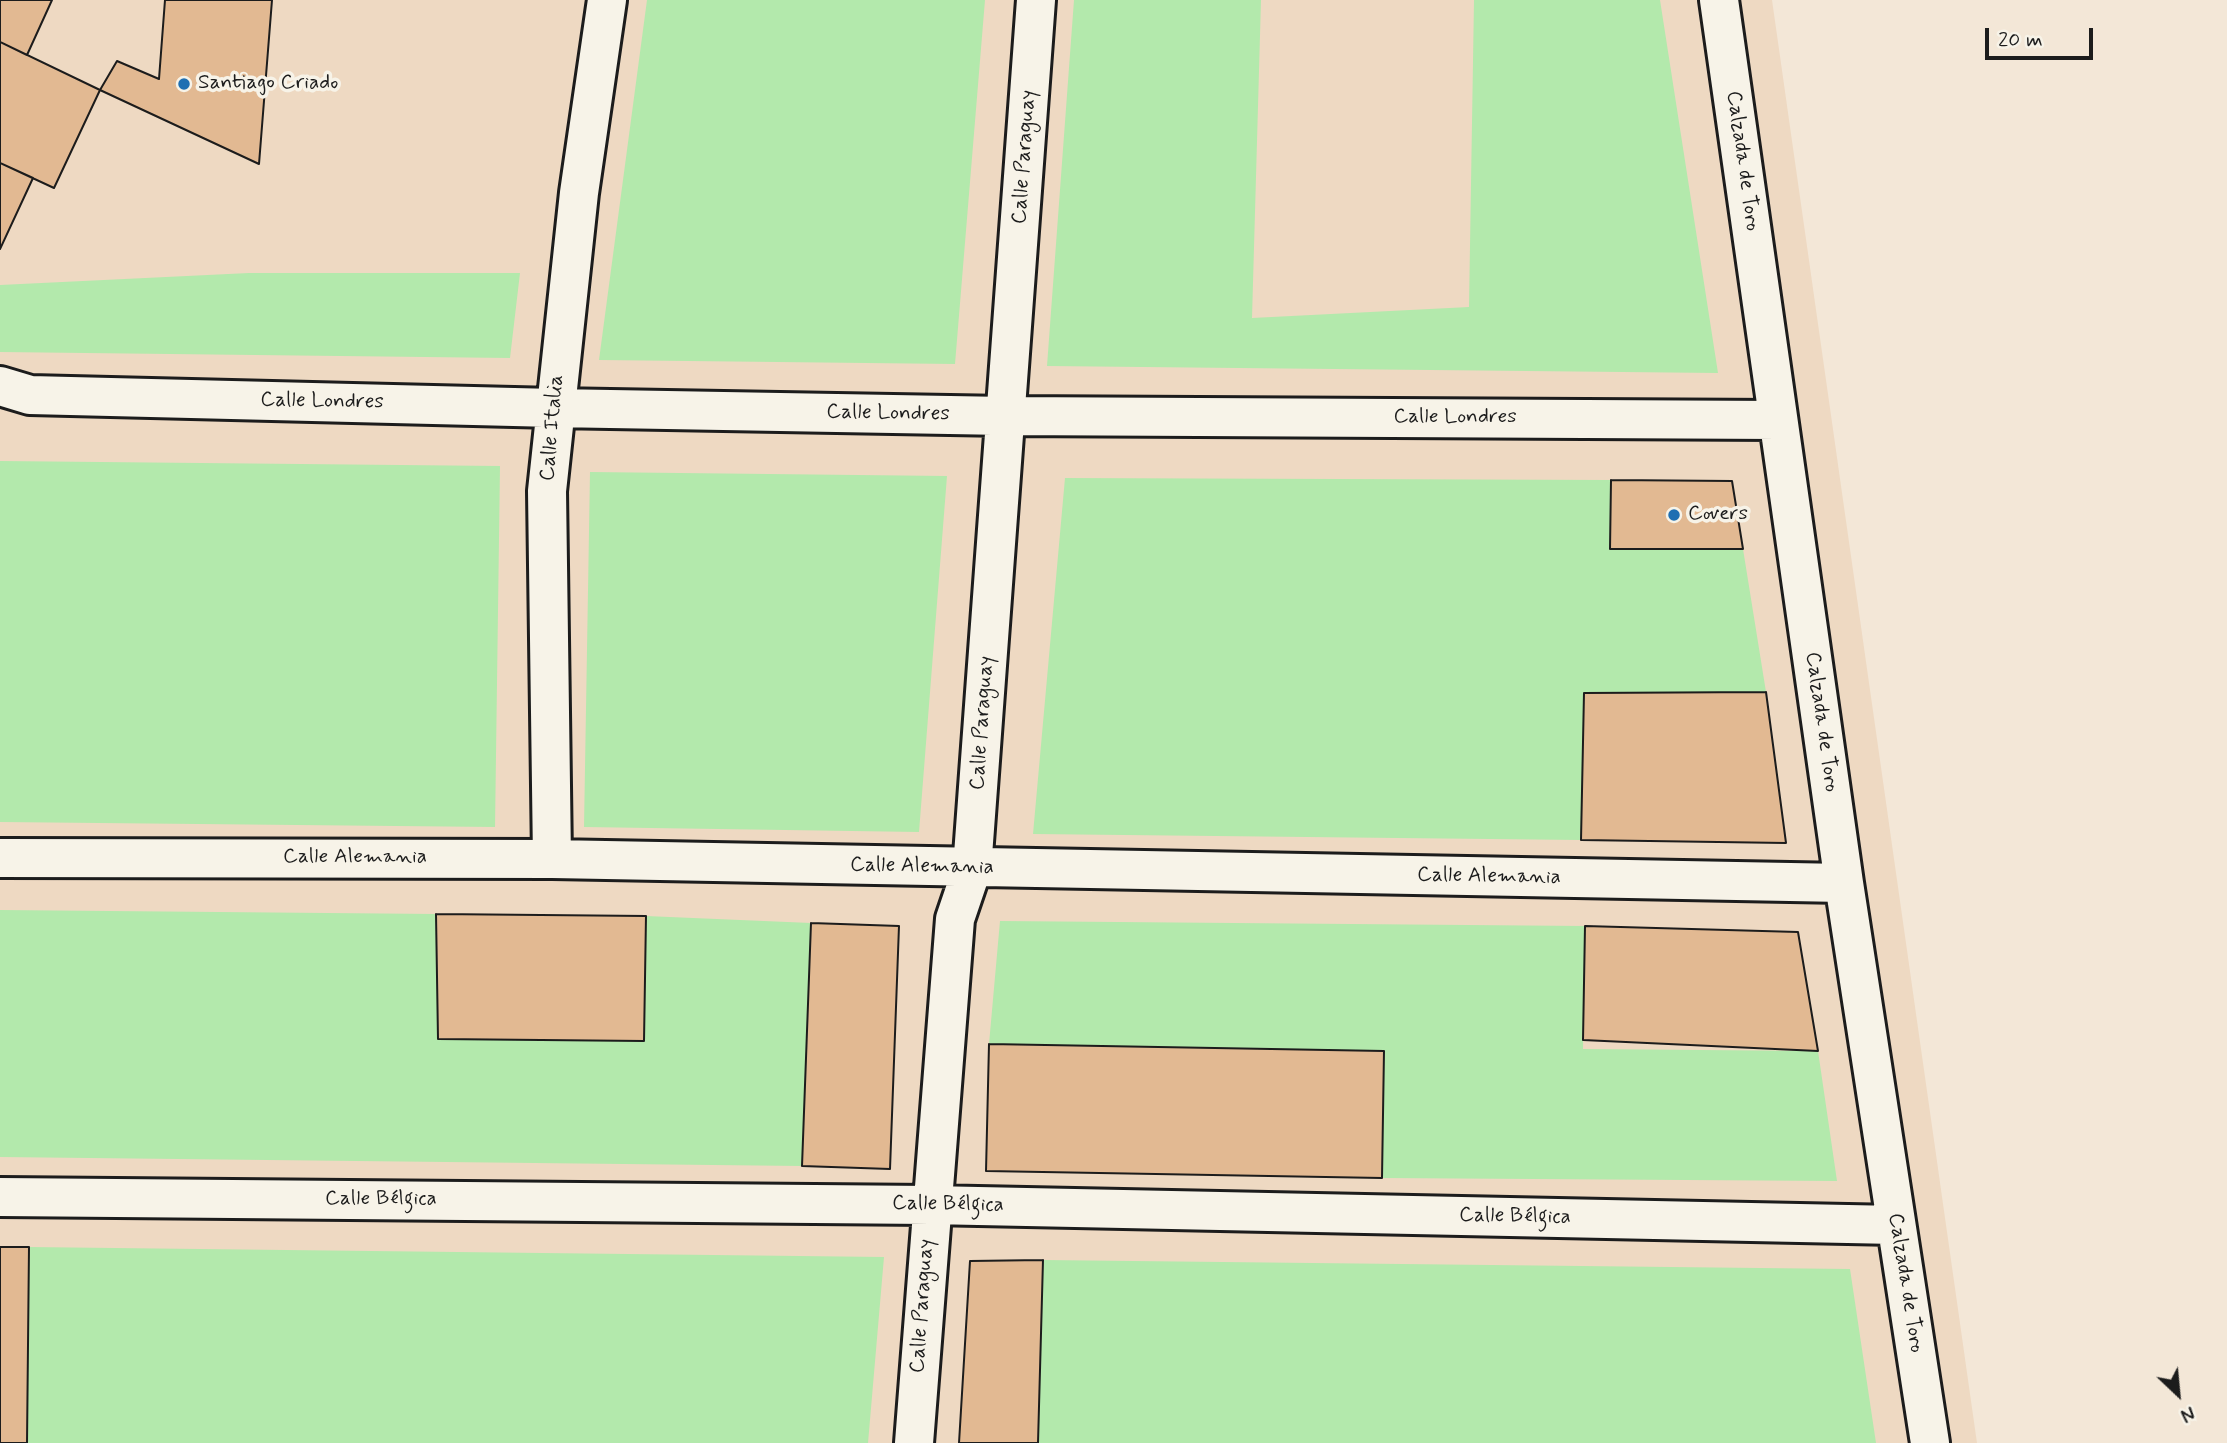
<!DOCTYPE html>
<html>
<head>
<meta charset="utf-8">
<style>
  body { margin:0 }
  #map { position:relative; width:2227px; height:1443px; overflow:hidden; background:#f3e7d7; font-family:Mynerve,sans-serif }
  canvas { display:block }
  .north { position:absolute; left:2143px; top:1359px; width:70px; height:70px; -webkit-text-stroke:5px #f7f3e8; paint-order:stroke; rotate:154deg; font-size:19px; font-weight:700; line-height:28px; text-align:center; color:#1c1c1c }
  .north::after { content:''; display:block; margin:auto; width:24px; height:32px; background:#1c1c1c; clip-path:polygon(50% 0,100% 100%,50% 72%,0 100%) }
  .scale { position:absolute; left:1985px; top:28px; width:108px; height:32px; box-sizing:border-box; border:4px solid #1c1c1c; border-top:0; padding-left:9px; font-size:21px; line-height:24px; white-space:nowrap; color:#1c1c1c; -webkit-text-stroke:5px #f7f3e8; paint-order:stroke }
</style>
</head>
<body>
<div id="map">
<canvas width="2227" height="1443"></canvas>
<div class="north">N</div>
<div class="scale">20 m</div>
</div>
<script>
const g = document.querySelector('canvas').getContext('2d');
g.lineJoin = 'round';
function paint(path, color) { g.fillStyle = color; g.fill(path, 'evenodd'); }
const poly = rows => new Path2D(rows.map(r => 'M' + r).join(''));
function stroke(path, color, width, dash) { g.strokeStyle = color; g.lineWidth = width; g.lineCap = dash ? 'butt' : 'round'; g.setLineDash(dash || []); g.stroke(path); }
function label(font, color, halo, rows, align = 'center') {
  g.font = font + ' Mynerve,sans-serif'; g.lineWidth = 7; g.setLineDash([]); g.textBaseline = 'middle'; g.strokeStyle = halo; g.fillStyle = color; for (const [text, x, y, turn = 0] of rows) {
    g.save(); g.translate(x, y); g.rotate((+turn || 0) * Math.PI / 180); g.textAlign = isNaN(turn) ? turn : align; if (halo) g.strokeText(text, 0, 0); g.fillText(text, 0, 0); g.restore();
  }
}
const built = poly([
  [0,0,1772,0,1977,1443,0,1443]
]);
const green = poly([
  [647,0,985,0,955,364,599,360],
  [1074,0,1261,0,1252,318,1469,307,1474,0,1660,0,1718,373,1047,366],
  [249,273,520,273,510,358,0,352,0,285],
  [0,461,500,466,495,827,0,822],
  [590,472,947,476,919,832,584,827],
  [1065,478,1611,480,1610,549,1743,549,1766,692,1584,693,1581,840,1033,834],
  [0,910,436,914,438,1038,644,1040,646,916,811,923,802,1166,0,1157],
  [1000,921,1585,926,1583,1049,1818,1051,1837,1181,1382,1178,1384,1051,989,1044],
  [29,1247,884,1257,868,1443,27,1443],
  [1043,1260,1850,1269,1876,1443,1038,1443]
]);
const building = poly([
  [0,0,52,0,27,55,0,42,0,0],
  [165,0,272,0,259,164,100,90,117,61,159,79,165,0],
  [0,42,100,90,54,188,0,163,0,42],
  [0,163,33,178,0,249,0,163],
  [1611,480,1732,481,1743,549,1610,549,1611,480],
  [1766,692,1786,843,1581,840,1584,693,1766,692],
  [436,914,646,916,644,1041,438,1039,436,914],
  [811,923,899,926,890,1169,802,1166,811,923],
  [1585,926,1798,932,1818,1051,1583,1040,1585,926],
  [989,1044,1384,1051,1382,1178,986,1171,989,1044],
  [0,1247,29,1247,27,1443,0,1443,0,1247],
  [1043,1260,1038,1443,959,1443,970,1261,1043,1260]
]);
const street = poly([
  [1719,0,1844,883,1930,1443],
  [0,386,30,395,554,408,1006,416,1778,420],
  [0,858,552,859,1844,883],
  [552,859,547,491,579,193,607,0],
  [0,1197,930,1205,1896,1225],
  [914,1443,955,919,972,869,1036,0]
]);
const markers = [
  [184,84,7,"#1f6fb2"],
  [1674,515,7,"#1f6fb2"]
];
const poiNames = [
  ["Santiago Criado",198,84],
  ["Covers",1688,515]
];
const streetNames = [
  ["Calle Paraguay",1025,157,-86],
  ["Calzada de Toro",1742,161,82],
  ["Calle Londres",322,402,1],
  ["Calle Londres",888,414,1],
  ["Calle Londres",1455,418],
  ["Calle Italia",553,428,-85],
  ["Calzada de Toro",1821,722,82],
  ["Calle Paraguay",983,723,-86],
  ["Calle Alemania",355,858],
  ["Calle Alemania",922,867,1],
  ["Calle Alemania",1489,877,1],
  ["Calle Bélgica",381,1200],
  ["Calle Bélgica",948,1205,1],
  ["Calle Bélgica",1515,1217,1],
  ["Calzada de Toro",1905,1283,81],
  ["Calle Paraguay",923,1306,-86]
];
paint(built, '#eed9c2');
paint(green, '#b3e9ac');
paint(building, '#e2b992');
stroke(building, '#1c1c1c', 2);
stroke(street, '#1c1c1c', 44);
stroke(street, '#f7f3e8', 38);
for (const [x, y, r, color] of markers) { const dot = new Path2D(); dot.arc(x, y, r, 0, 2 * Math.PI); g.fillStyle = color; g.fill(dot); stroke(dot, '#f7f3e8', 2.5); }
label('21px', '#1c1c1c', '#f7f3e8', poiNames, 'left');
label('21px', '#1c1c1c', '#f7f3e8', streetNames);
</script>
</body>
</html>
